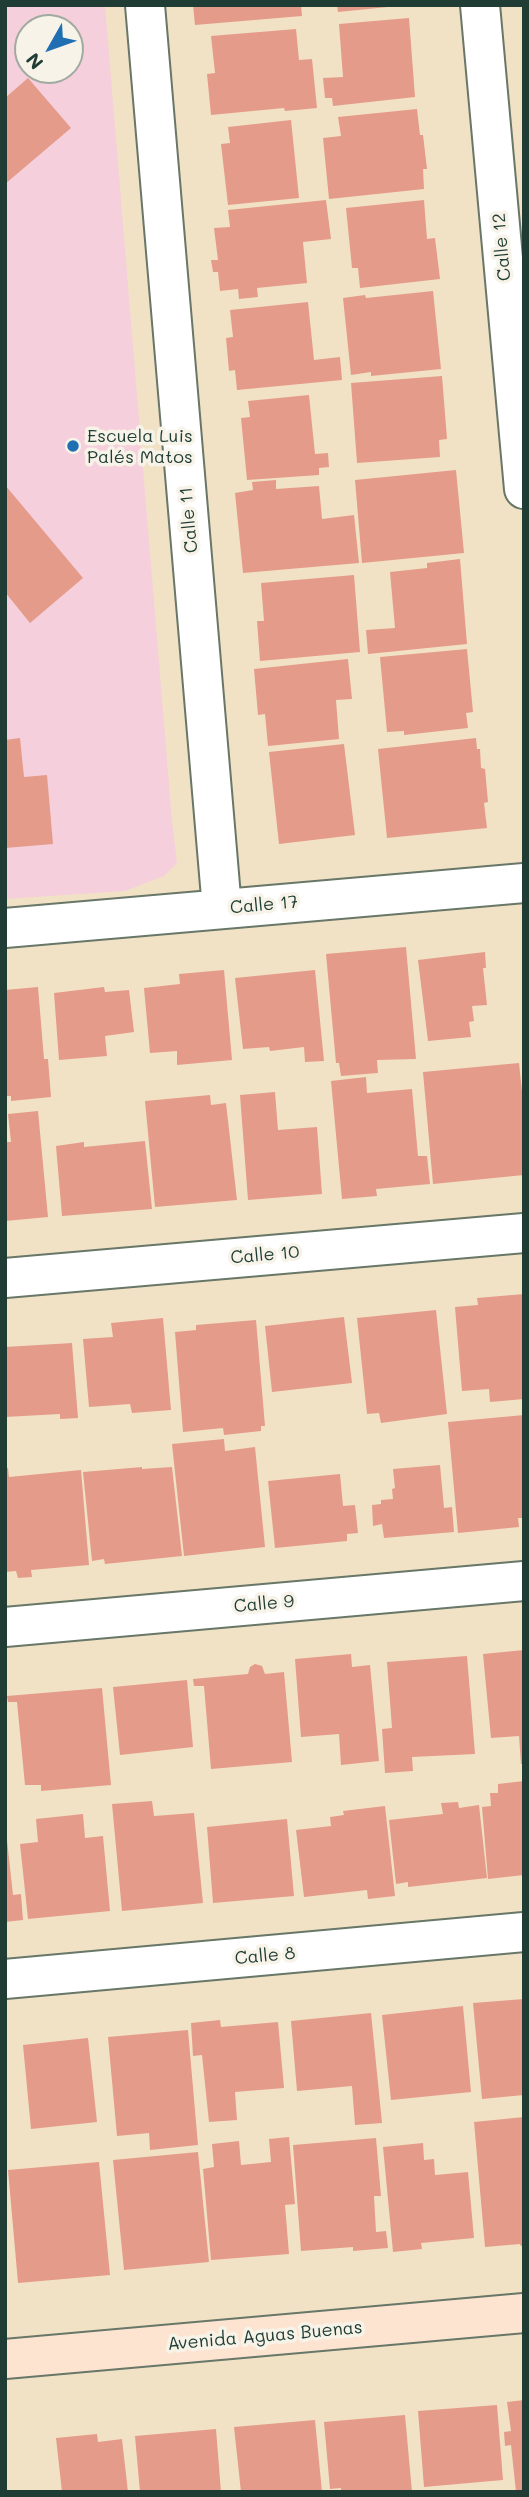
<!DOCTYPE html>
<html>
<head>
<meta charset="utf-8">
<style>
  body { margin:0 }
  #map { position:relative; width:529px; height:2497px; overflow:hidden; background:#f1e2c6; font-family:Mali,sans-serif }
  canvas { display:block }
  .frame { position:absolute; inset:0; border:7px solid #1f3d34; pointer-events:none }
  .north { position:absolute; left:14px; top:14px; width:70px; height:70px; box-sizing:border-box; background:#f7f3e8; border:2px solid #a1aaa0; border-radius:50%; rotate:230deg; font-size:19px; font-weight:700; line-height:28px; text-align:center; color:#1f3d34 }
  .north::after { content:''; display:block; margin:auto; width:24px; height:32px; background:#1f6fb2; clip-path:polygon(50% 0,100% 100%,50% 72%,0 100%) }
</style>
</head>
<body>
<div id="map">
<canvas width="529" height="2497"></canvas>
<div class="frame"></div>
<div class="north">N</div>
</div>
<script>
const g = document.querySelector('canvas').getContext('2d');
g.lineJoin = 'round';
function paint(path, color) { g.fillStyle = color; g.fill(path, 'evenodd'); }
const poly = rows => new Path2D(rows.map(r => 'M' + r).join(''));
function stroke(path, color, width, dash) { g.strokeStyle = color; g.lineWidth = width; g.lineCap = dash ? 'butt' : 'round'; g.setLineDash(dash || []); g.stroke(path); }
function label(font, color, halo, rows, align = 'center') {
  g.font = font + ' Mali,sans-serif'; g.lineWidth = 7; g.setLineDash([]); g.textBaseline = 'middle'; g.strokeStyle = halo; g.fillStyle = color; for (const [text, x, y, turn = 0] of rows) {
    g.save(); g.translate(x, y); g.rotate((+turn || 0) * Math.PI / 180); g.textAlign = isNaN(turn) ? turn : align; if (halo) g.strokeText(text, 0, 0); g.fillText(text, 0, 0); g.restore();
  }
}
const built = poly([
  [5,5,105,5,172,821,177,863,164,876,125,891,5,899],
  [28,28,70,28,70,70,28,70]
]);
const building = poly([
  [193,5,301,5,302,16,195,25],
  [337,5,387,5,388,7,338,12],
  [409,18,415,97,333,106,332,98,325,98,323,78,343,77,339,24],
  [296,29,299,60,312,59,317,108,285,111,284,108,211,115,207,74,215,73,211,36],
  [28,78,71,128,5,184,5,98],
  [417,109,420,135,423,135,427,169,423,169,424,189,329,199,323,138,341,136,338,117],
  [291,120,299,198,228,205,221,144,230,143,228,127],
  [326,200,331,239,303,242,307,283,257,288,258,297,239,299,238,289,220,291,218,272,213,272,211,260,218,260,214,228,230,227,228,210],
  [424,200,427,239,435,238,440,279,360,288,358,268,352,268,346,208],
  [433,291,441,369,371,376,371,372,351,375,343,298,365,295,366,298],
  [308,302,314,360,340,357,342,380,237,390,235,370,229,371,226,338,233,337,230,310],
  [442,376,447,439,439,440,440,457,357,463,351,383],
  [309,395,315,454,328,453,329,467,319,468,319,475,247,480,241,418,250,417,248,401],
  [456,470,464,553,362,563,355,480],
  [276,480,276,489,319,486,322,519,354,515,359,563,243,573,235,493,253,490,252,482],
  [5,485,83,578,30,623,5,592],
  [460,559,467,644,368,654,366,630,395,628,390,572,427,568,427,563],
  [354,575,360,652,260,661,257,621,264,621,261,583],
  [467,649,473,712,466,713,468,728,404,735,404,731,387,732,380,657],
  [348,659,352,699,336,700,339,739,268,746,265,714,258,715,254,669],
  [20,738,24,777,47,775,53,844,5,848,5,740],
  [476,738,477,749,480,749,481,768,485,769,488,802,484,803,487,828,387,838,378,749],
  [344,744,355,835,279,844,269,752],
  [406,947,416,1059,377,1060,378,1073,341,1076,339,1063,336,1063,326,954],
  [485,952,486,968,483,968,487,1005,472,1006,474,1021,469,1022,471,1037,428,1041,418,960],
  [224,970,232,1060,177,1065,177,1051,150,1053,144,988,180,984,179,974],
  [315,970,324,1061,305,1062,304,1047,270,1051,269,1047,243,1049,235,978],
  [38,987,44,1059,48,1059,51,1097,11,1101,11,1096,5,1096,5,990],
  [104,987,105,992,129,990,134,1032,105,1036,107,1056,59,1060,54,993],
  [519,1063,524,1110,524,1175,433,1184,423,1072],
  [366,1077,367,1093,412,1089,418,1156,427,1156,430,1184,376,1189,377,1196,342,1199,331,1081],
  [275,1092,278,1130,317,1127,322,1194,248,1200,240,1095],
  [210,1095,211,1105,226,1103,237,1200,155,1207,145,1101],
  [38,1111,48,1217,5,1221,5,1142,11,1142,8,1114],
  [145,1141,152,1209,62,1216,56,1146,84,1142,84,1147],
  [524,1294,524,1399,490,1402,489,1389,462,1391,455,1307,478,1305,477,1298],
  [436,1310,447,1414,381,1423,379,1413,367,1414,357,1318],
  [344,1317,352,1383,272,1392,265,1326],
  [163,1318,171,1410,132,1413,130,1404,89,1407,83,1339,113,1337,111,1323],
  [256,1320,265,1426,261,1426,261,1431,224,1435,223,1428,183,1432,175,1332,196,1330,196,1325],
  [72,1343,78,1418,60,1419,60,1414,5,1417,5,1347],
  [524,1415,524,1518,518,1518,519,1527,458,1533,448,1422],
  [224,1439,225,1451,255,1447,265,1547,184,1556,172,1444],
  [440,1465,444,1508,452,1507,454,1532,384,1538,382,1524,373,1526,372,1505,381,1504,381,1500,393,1499,392,1489,395,1488,393,1469],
  [142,1467,142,1469,172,1467,182,1556,105,1564,104,1559,92,1561,83,1472],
  [8,1468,9,1477,81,1470,89,1565,31,1570,32,1577,18,1578,16,1571,5,1572,5,1469],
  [340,1474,343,1506,355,1505,358,1533,347,1534,347,1541,275,1548,268,1481],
  [524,1650,524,1764,521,1764,519,1736,491,1738,483,1654],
  [351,1654,352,1667,370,1665,379,1761,341,1765,339,1734,301,1737,295,1659],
  [467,1656,475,1754,412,1757,413,1771,385,1773,382,1729,392,1728,387,1662],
  [255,1664,262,1666,265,1674,284,1672,292,1762,211,1769,204,1686,194,1686,193,1679,248,1674,250,1667],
  [187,1680,193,1747,120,1755,113,1687],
  [102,1688,111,1785,41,1791,41,1785,25,1785,17,1702,8,1702,7,1696],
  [524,1781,524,1875,488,1879,482,1807,491,1806,490,1793,498,1793,498,1784],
  [152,1801,154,1816,194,1813,203,1903,122,1911,112,1804],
  [458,1802,459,1808,479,1805,487,1878,408,1887,408,1882,396,1884,389,1820,443,1814,441,1803],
  [385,1806,395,1896,368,1899,367,1890,304,1897,296,1830,331,1826,330,1817,344,1815,343,1811],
  [83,1814,85,1838,103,1836,110,1911,28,1919,20,1844,38,1842,36,1819],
  [287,1819,294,1896,213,1903,207,1827],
  [7,1840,13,1895,21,1894,23,1920,5,1922,5,1841],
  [524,1999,524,2095,482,2099,473,2003],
  [463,2006,471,2092,391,2100,382,2015],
  [371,2013,382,2123,355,2125,352,2086,297,2091,291,2021],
  [220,2020,221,2027,278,2022,284,2088,235,2092,237,2120,209,2122,202,2055,193,2056,191,2023],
  [188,2030,198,2145,150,2150,149,2133,117,2136,108,2037],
  [88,2038,97,2122,31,2129,23,2045],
  [524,2117,524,2246,521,2246,520,2244,485,2247,474,2122],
  [289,2137,295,2204,285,2205,289,2254,211,2260,203,2169,214,2167,212,2144,239,2141,241,2165,271,2162,269,2139],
  [376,2138,381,2196,374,2196,376,2232,386,2231,388,2248,353,2251,353,2247,301,2251,293,2145],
  [423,2143,424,2160,434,2159,435,2175,468,2172,474,2238,421,2243,422,2249,393,2252,383,2147],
  [198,2152,209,2262,124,2270,113,2160],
  [99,2162,110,2275,18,2283,8,2170],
  [524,2400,524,2492,516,2492,511,2445,505,2446,504,2432,511,2431,507,2402],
  [497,2405,503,2480,424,2487,418,2411],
  [405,2415,412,2492,341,2492,341,2488,330,2489,324,2422],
  [315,2420,322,2492,241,2492,234,2427],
  [216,2429,221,2492,140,2492,135,2436],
  [97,2434,98,2442,122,2439,128,2492,62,2492,56,2438]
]);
const street = poly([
  [145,5,222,909],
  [480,5,524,489],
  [5,928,524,883],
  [5,1278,524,1233],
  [5,1627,524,1581],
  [5,1979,524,1932]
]);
const secondary = poly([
  [5,2359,524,2313]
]);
const markers = [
  [73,446,7,"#1f6fb2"]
];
const streetNames = [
  ["Calle 12",502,247,-95],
  ["Calle 11",189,520,-95],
  ["Calle 17",264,905,-5],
  ["Calle 10",265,1255,-5],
  ["Calle 9",264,1604,-5],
  ["Calle 8",265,1956,-5],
  ["Avenida Aguas Buenas",265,2336,-5]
];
const poiNames = [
  ["Escuela Luis",87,436],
  ["Palés Matos",87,457]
];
paint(built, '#f5cfdb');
paint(building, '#e59b89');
stroke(street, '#687767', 42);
stroke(secondary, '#687767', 42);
stroke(street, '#fff', 38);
stroke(secondary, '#fde4d1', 38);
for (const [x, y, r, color] of markers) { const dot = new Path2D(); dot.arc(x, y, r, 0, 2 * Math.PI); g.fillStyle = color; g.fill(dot); stroke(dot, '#f7f3e8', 2.5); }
label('18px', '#1f3d34', '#f7f3e8', streetNames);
label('18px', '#1f3d34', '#f7f3e8', poiNames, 'left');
</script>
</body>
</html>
